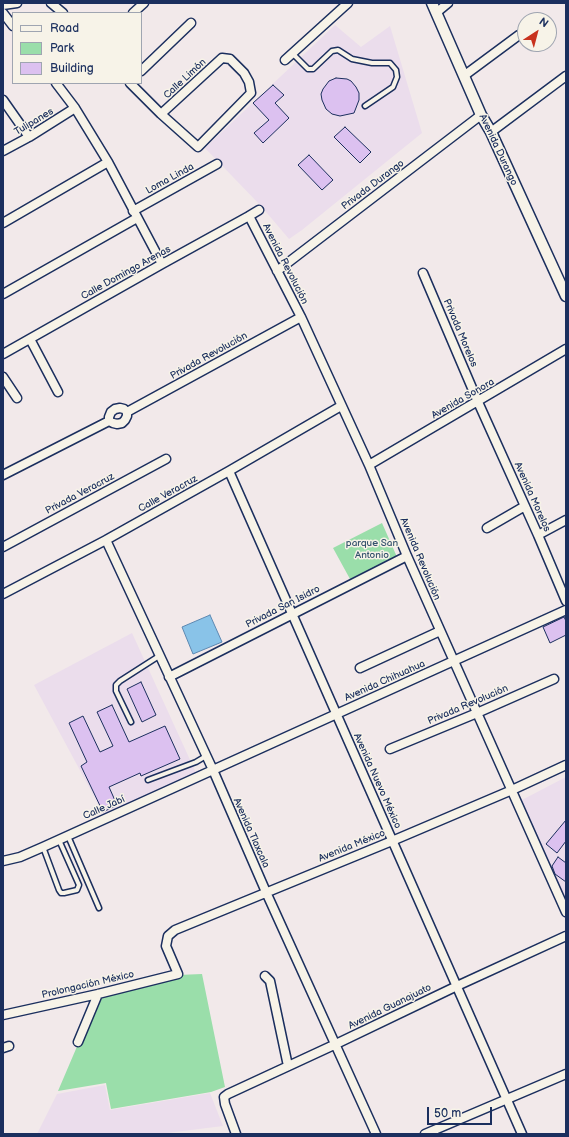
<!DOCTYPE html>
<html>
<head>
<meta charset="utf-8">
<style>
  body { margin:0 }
  #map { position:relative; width:569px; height:1137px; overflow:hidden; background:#f2e9ea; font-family:"Balsamiq Sans",sans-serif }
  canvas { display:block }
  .frame { position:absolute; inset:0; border:4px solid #1b2f5e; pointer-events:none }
  .legend { position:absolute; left:12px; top:12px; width:130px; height:72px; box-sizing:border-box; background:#f7f3e8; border:1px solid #9fa5b1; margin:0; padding:5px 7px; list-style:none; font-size:12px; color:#1b2f5e }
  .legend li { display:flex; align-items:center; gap:8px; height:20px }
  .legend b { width:20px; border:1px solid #9fa5b1 }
  .north { position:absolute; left:517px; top:12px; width:40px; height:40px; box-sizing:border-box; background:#f7f3e8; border:1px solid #9fa5b1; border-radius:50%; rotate:36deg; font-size:11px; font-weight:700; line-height:16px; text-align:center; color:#1b2f5e }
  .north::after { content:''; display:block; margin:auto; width:14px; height:18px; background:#c8321e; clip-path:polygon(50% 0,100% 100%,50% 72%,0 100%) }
  .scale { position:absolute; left:427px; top:1107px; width:65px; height:18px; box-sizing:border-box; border:2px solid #1b2f5e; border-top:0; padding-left:5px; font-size:12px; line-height:14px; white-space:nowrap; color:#1b2f5e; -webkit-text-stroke:3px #f7f3e8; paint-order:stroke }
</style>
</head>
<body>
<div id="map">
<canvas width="569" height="1137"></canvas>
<div class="frame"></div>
<ul class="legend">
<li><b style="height:5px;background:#f7f3e8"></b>Road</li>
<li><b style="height:11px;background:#9adeaa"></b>Park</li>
<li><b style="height:11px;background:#dcc1f0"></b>Building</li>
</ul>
<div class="north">N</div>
<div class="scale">50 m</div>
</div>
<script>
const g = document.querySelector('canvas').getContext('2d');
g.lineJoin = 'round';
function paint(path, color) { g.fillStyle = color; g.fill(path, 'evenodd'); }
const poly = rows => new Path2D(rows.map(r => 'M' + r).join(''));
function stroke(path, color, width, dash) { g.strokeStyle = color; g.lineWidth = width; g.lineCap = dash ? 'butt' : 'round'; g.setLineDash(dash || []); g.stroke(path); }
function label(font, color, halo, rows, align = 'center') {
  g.font = font + ' "Balsamiq Sans",sans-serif'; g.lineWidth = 3; g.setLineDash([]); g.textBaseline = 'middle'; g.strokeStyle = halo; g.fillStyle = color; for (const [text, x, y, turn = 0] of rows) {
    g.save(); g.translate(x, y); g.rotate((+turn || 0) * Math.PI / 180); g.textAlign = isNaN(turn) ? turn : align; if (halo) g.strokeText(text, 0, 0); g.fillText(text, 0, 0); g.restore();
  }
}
const built = poly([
  [335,25,361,47,390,26,422,133,302,230,289,239,261,206,205,148],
  [132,633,196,773,104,815,34,685],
  [566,777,566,899,520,801],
  [105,1085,110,1110,210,1093,223,1126,159,1134,37,1134,57,1094]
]);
const green = poly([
  [382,523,397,557,350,579,333,548],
  [202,974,225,1087,211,1092,111,1109,106,1083,58,1091,99,995,178,975]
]);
const water = poly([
  [210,615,222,642,193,654,182,627,210,615]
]);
const building = poly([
  [336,78,347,79,351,81,356,87,359,93,359,100,354,113,340,116,332,114,326,109,322,100,321,94,323,89,329,81,336,78],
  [273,85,284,95,275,103,289,118,263,143,254,133,269,120,253,103,273,85],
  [345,127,371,152,360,163,334,137,345,127],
  [309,155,333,180,322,190,298,165,309,155],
  [564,617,566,621,566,635,550,643,543,627,564,617],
  [141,682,156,715,142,722,127,689,141,682],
  [112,705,129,742,165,726,180,759,141,776,140,773,109,787,117,805,103,812,81,766,87,762,69,723,83,716,100,752,113,746,97,712,112,705],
  [566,820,566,841,557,853,546,844,566,820],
  [558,857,566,863,566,882,555,874,552,866,558,857]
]);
const service = poly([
  [292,53,308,69,313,69,332,51,338,50,352,59,372,63,390,63,396,70,397,77,393,87,365,106],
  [131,722,116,691,116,685,120,681,159,656],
  [148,780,196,762,206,756],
  [68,836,99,908],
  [43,847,59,890,61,893,64,893,77,890,79,885,59,840]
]);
const minor = poly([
  [51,3,63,13],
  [3,5,17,3],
  [3,13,13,26],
  [133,13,144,3],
  [436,13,448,3],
  [285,60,348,3],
  [141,71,191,23],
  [465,75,519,35],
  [56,83,75,108,108,162,162,264],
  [130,83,161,114,198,147,251,93,249,82,244,73,230,59,222,58,161,114],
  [3,100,29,137],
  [491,132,566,76],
  [3,151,29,137,75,108],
  [133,211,217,164],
  [249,216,301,317,369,465,407,556,566,912],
  [3,223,108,162],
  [277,271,481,115],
  [423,273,478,402,538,535,566,601],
  [3,294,137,218],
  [30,339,58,392],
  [3,354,162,264,249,216,259,210],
  [3,377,17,398],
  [127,412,301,317],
  [109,421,113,423,117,424,122,423,125,420,127,416,127,412],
  [109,421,109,417,111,412,115,409,120,408,124,409,127,412],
  [369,465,566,349],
  [229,471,522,1134],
  [3,475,109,421],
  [487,528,525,506],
  [538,535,566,520],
  [106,540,213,770,266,892,376,1134],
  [3,547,166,459],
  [3,594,106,540,229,471,341,406],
  [360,668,440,631],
  [169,677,407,556],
  [390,749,477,713,554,679],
  [3,861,20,857,43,847,566,610],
  [265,976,270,981,288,1066],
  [3,1015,98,994,178,974,166,946,168,936,175,930,392,841,512,790,566,765],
  [78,1042,98,994],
  [3,1048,9,1046],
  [236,1134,225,1104,224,1097,228,1094,336,1044,457,986,566,936],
  [425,1134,566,1074]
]);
const tertiary = poly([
  [432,3,481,115,491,132,566,296]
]);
const streetNames = [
  ["Calle Limón",185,79,-43],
  ["Tulipanes",34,122,-31],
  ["Avenida Durango",498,150,65],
  ["Loma Linda",170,179,-29],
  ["Privada Durango",373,185,-37],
  ["Avenida Revolución",285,264,63],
  ["Calle Domingo Arenas",126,273,-29],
  ["Privada Morelos",460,333,67],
  ["Privada Revolución",209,356,-29],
  ["Avenida Sonora",463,399,-30],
  ["Privada Veracruz",80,494,-28],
  ["Calle Veracruz",168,494,-29],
  ["Avenida Morelos",532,497,66],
  ["Avenida Revolución",420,559,67],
  ["Privada San Isidro",283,607,-27],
  ["Avenida Chihuahua",385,681,-24],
  ["Privada Revolución",468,705,-23],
  ["Avenida Nuevo México",377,781,66],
  ["Calle Jabí",104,808,-24],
  ["Avenida Tlaxcala",251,833,66],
  ["Avenida México",352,846,-22],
  ["Prolongación México",88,985,-13],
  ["Avenida Guanajuato",390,1007,-26]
];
const parkNames = [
  ["parque San",372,543],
  ["Antonio",372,555]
];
paint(built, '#ebddec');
paint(green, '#9adeaa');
paint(water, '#89c3e8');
stroke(water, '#5d88b1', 1);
paint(building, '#dcc1f0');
stroke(building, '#1b2f5e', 1);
stroke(service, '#1b2f5e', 7);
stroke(minor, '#1b2f5e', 11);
stroke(tertiary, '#1b2f5e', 13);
stroke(service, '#f7f3e8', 4);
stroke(minor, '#f7f3e8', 8);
stroke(tertiary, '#f7f3e8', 10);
label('10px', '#1b2f5e', '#f7f3e8', streetNames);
label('10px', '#34526d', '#f7f3e8', parkNames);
</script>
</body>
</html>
